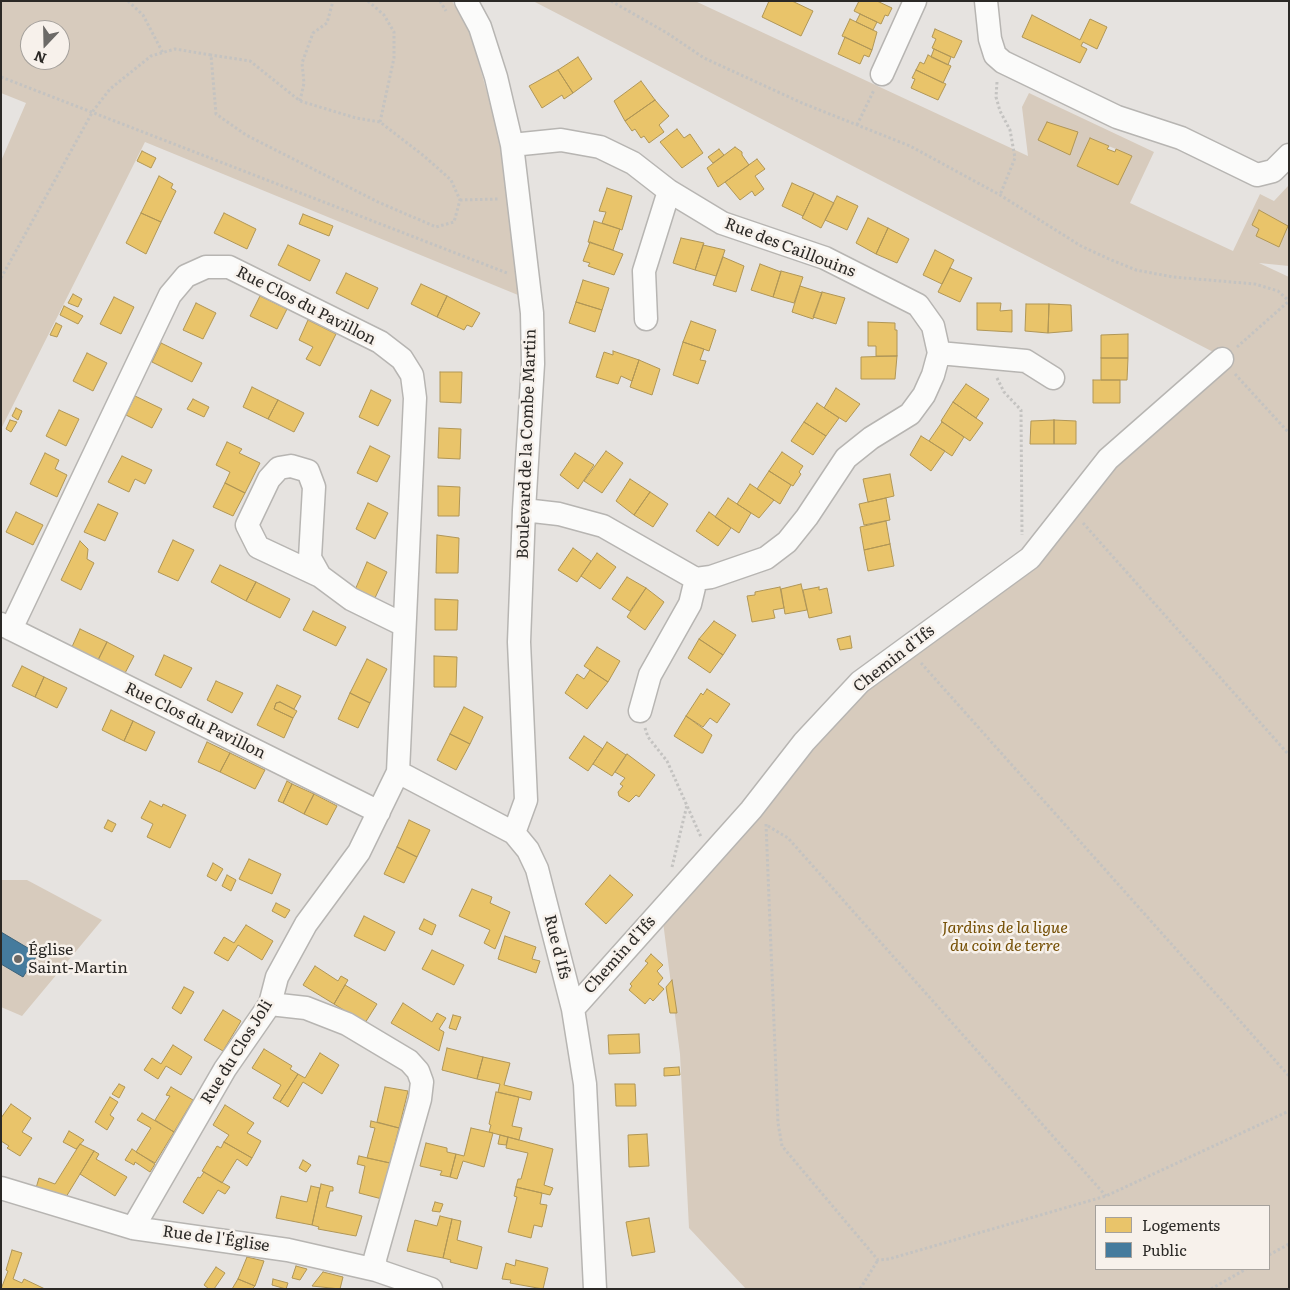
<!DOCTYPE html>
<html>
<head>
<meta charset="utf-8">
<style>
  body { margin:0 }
  #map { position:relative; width:1290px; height:1290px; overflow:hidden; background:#e6e3e0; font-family:Literata,serif }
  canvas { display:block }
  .frame { position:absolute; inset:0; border:2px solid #2b2926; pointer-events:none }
  .legend { position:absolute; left:1095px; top:1205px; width:175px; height:65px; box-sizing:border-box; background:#f7f1eb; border:1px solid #a5a19c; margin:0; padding:6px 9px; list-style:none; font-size:15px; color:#2b2926 }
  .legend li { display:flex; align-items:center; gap:10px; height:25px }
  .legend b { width:25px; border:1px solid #a5a19c }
  .north { position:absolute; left:20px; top:20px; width:50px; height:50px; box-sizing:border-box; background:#f7f1eb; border:1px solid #a5a19c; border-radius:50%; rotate:201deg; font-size:14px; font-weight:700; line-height:20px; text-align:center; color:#2b2926 }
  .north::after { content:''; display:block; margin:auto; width:18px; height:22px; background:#6c6a67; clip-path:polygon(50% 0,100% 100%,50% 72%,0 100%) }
</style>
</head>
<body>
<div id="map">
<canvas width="1290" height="1290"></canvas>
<div class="frame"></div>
<ul class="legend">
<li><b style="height:14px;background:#e9c46a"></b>Logements</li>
<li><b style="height:14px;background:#457b9d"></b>Public</li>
</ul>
<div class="north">N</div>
</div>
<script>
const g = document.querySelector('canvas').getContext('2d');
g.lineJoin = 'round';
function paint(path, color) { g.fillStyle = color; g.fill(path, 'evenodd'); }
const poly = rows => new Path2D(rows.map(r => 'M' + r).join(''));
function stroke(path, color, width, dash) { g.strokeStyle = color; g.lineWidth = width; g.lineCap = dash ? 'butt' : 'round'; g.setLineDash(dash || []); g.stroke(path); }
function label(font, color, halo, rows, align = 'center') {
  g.font = font + ' Literata,serif'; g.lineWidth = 5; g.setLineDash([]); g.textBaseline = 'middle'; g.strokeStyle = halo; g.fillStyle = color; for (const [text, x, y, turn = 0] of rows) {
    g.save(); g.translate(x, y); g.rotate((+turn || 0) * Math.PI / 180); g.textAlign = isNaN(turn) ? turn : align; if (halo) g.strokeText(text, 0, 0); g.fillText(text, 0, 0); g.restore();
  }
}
const green = poly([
  [1,1,452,1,471,35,502,146,518,295,145,142,1,429,1,161,26,103,1,93],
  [30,30,60,30,60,60,30,60],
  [533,1,695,1,1028,156,1022,107,1029,93,1154,152,1130,203,1233,251,1260,194,1274,201,1289,185,1289,266,1259,263,1289,277,1289,1289,746,1289,689,1228,680,1054,662,914,802,737,1021,564,1221,356],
  [1090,138,1132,156,1118,184,1077,166],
  [1096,1206,1269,1206,1269,1269,1096,1269],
  [1,880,27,880,102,920,22,1016,1,1007]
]);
const homes = poly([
  [769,1,792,1,813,11,801,36,762,17,769,1],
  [859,1,877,1,892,8,888,16,885,15,881,24,854,11,859,1],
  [860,14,877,22,873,30,856,22,860,14],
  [1032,15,1080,40,1090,19,1107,27,1097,49,1083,42,1081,46,1087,49,1080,63,1022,37,1032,15],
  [850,19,877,32,872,50,842,36,850,19],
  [935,29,962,41,954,58,932,48,936,39,932,37,935,29],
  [845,37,872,50,869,57,864,55,860,64,838,54,845,37],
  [934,49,951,57,948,65,931,57,934,49],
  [928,55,951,66,943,83,916,70,920,62,924,64,928,55],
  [578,57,592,79,573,93,558,70,578,57],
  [558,70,573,93,564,99,562,95,542,108,529,86,558,70],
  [916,70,946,84,938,100,911,88,915,79,912,78,916,70],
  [641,81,655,100,625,121,614,101,641,81],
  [655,100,669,116,659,125,664,132,649,143,644,136,641,138,635,129,632,131,625,121,655,100],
  [1047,122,1078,132,1070,155,1038,140,1047,122],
  [677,129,684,138,690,134,703,153,682,168,660,142,677,129],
  [1090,138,1109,146,1107,149,1115,152,1116,149,1132,156,1118,185,1077,166,1090,138],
  [735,147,742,152,742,155,749,165,718,187,707,168,735,147],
  [719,149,724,155,713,163,708,157,719,149],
  [142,151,156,158,151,168,137,161,142,151],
  [757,159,765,169,755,176,764,189,755,196,752,191,740,200,725,182,757,159],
  [159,176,173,184,171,188,176,191,161,222,141,213,159,176],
  [792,183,814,193,803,216,782,206,792,183],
  [607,188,632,196,622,230,602,223,606,212,599,211,607,188],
  [814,193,834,203,821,228,802,218,814,193],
  [837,196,858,206,847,230,825,220,837,196],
  [1259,210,1288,226,1279,247,1256,236,1259,229,1252,225,1259,210],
  [141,213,161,222,146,254,126,243,141,213],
  [224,213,256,229,247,249,214,233,224,213],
  [303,214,333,226,329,236,299,224,303,214],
  [868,218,888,228,876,254,856,243,868,218],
  [594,221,620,229,613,250,588,242,594,221],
  [888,228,909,239,897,263,876,254,888,228],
  [681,238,704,243,695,270,673,263,681,238],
  [590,242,623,254,614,275,588,266,590,263,583,261,590,242],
  [288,245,320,260,310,281,278,265,288,245],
  [703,245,725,250,716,276,695,270,703,245],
  [935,250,954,260,942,284,923,275,935,250],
  [723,257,744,266,736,292,713,285,723,257],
  [760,264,781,272,773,297,751,290,760,264],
  [950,268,972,278,960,302,938,292,950,268],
  [781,271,803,277,794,303,773,297,781,271],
  [346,273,378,288,368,309,336,293,346,273],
  [583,280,609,288,602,310,576,302,583,280],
  [421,284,447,296,437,317,411,304,421,284],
  [800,286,822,293,813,319,792,312,800,286],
  [822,292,845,298,836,324,813,317,822,292],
  [73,294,82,299,78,307,68,303,73,294],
  [260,296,287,309,277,329,250,316,260,296],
  [447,296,480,313,472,327,467,325,464,330,437,317,447,296],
  [114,297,134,307,121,334,100,324,114,297],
  [576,302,602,310,595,332,569,323,576,302],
  [196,303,216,313,203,339,183,330,196,303],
  [977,303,1001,303,1000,311,1012,310,1012,332,977,330,977,303],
  [1026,304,1049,304,1048,333,1025,331,1026,304],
  [1049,304,1071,305,1072,331,1048,333,1049,304],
  [64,306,83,316,78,324,60,315,64,306],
  [308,320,336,334,320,366,306,359,313,347,299,340,308,320],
  [691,321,716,330,709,351,683,342,691,321],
  [868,322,895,323,895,330,897,330,897,356,876,356,876,346,868,346,868,322],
  [56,323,62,326,57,337,50,335,56,323],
  [1128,334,1128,358,1101,358,1101,335,1128,334],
  [683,342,704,349,700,360,706,361,698,384,673,375,683,342],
  [161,343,202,363,192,382,152,362,161,343],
  [613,351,639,360,632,381,621,376,618,384,596,377,604,352,613,355,613,351],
  [87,353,107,363,93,391,73,381,87,353],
  [897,356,895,379,861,379,861,357,897,356],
  [1101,358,1128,358,1127,380,1101,380,1101,358],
  [639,360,660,369,652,395,630,387,639,360],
  [440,372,462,372,461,403,440,402,440,372],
  [1093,380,1120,380,1120,403,1093,403,1093,380],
  [966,384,989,399,976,418,953,402,966,384],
  [252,387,278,400,268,419,243,407,252,387],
  [836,388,860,404,846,422,824,408,836,388],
  [371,390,391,400,378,426,359,417,371,390],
  [135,396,162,409,152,428,126,415,135,396],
  [193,399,209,407,204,417,187,409,193,399],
  [278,400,304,413,294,432,268,419,278,400],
  [953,402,983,423,970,441,941,421,953,402],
  [817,403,839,418,826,436,804,422,817,403],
  [16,408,22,411,18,420,12,416,16,408],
  [59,410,79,419,66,446,46,436,59,410],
  [10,420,17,422,11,432,6,429,10,420],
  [1054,420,1076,421,1076,444,1054,444,1054,420],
  [1054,420,1054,444,1030,444,1031,421,1054,420],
  [804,422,826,436,813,455,791,441,804,422],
  [942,422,964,437,952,456,929,441,942,422],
  [439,428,461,429,460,459,438,458,439,428],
  [921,436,945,451,931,471,910,455,921,436],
  [227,442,242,449,239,453,260,463,245,493,225,483,230,472,216,465,227,442],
  [370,446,390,456,377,482,357,473,370,446],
  [606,451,623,463,602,493,584,481,606,451],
  [782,452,803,466,799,472,801,474,793,486,769,471,782,452],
  [45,453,59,460,55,469,67,475,57,497,30,484,45,453],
  [575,453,594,465,578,489,560,475,575,453],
  [122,456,152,470,145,484,135,479,129,492,108,482,122,456],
  [769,471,791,485,780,504,757,489,769,471],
  [890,474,894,496,868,502,863,479,890,474],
  [630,479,650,492,634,515,616,501,630,479],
  [225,483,245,493,233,516,213,507,225,483],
  [750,484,774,500,759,518,737,504,750,484],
  [438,486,460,487,459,516,438,516,438,486],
  [650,492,668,504,653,527,634,515,650,492],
  [728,498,751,513,739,533,715,517,728,498],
  [886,498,890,520,864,525,859,504,886,498],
  [368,503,388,513,375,539,356,529,368,503],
  [98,504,118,513,105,541,84,532,98,504],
  [16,512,43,525,33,545,6,532,16,512],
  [709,512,731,528,718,546,696,531,709,512],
  [886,521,890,544,864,550,860,527,886,521],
  [437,535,459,538,458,573,436,573,437,535],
  [173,540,194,550,178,581,158,572,173,540],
  [80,541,88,549,87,559,94,563,81,590,61,580,80,541],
  [890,544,894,566,868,571,864,550,890,544],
  [573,548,591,561,577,582,558,570,573,548],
  [597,553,616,567,600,589,581,576,597,553],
  [367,562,387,572,374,600,355,590,367,562],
  [220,565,256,582,246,601,211,582,220,565],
  [627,577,646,588,630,611,612,599,627,577],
  [256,582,290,599,280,618,246,601,256,582],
  [801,584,807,610,785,614,781,589,801,584],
  [780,587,784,608,773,610,775,618,752,622,747,596,755,595,755,592,780,587],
  [819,587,819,590,827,588,832,613,809,618,803,590,819,587],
  [646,588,664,602,645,630,627,617,646,588],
  [435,599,458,600,457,630,435,630,435,599],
  [313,611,346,627,336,646,303,630,313,611],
  [714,621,736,635,723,655,699,639,714,621],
  [80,629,107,642,97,662,71,649,80,629],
  [850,636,852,648,840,650,837,639,850,636],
  [699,639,723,655,710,673,688,658,699,639],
  [107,642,134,656,124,675,97,662,107,642],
  [597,647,620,661,608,682,584,666,597,647],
  [164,655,192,668,181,688,155,675,164,655],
  [434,656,457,657,456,687,434,687,434,656],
  [367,659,387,669,370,703,350,693,367,659],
  [22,666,44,677,35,697,12,686,22,666],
  [590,670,608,682,587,709,565,693,577,674,584,679,590,670],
  [44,677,67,688,57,708,35,697,44,677],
  [216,681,243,693,232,713,207,700,216,681],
  [277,685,301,696,294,709,280,702,276,703,274,709,293,718,284,738,257,725,277,685],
  [707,689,730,704,717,723,710,718,703,727,686,716,701,693,703,695,707,689],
  [350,693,370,703,358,728,338,719,350,693],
  [280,702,297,711,293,718,274,709,276,703,280,702],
  [464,707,483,717,470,744,450,734,464,707],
  [111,710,133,721,124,741,102,730,111,710],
  [686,716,712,735,703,753,701,753,674,736,686,716],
  [133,721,155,732,146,751,124,741,133,721],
  [450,734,470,744,456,770,437,760,450,734],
  [584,736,603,749,588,771,569,758,584,736],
  [207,742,230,753,220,772,198,762,207,742],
  [607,742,626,755,612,776,593,764,607,742],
  [230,753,265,770,255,789,220,772,230,753],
  [627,754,655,775,639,797,636,795,629,802,619,796,618,792,623,786,620,784,625,778,615,772,627,754],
  [287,781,292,784,283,803,278,801,287,781],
  [292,784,314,794,304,814,283,803,292,784],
  [314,794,337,806,327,825,304,814,314,794],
  [150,801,162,807,163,804,186,815,170,848,147,837,153,824,141,818,150,801],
  [108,820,116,824,112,832,104,828,108,820],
  [409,820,430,830,417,857,397,847,409,820],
  [397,847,417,857,404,883,384,874,397,847],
  [249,859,281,874,272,894,239,879,249,859],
  [213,863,223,869,216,881,207,876,213,863],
  [227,875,236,880,231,891,222,886,227,875],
  [610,875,633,895,606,924,585,904,610,875],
  [472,889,492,897,490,903,510,912,495,949,484,943,490,930,459,916,472,889],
  [276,903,290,910,285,918,272,911,276,903],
  [364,916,395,932,385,951,354,936,364,916],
  [424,919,436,925,432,935,419,929,424,919],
  [246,925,273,941,262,960,238,945,228,961,214,953,224,937,234,943,246,925],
  [505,936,536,947,532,959,540,961,536,973,498,959,505,936],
  [432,950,464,965,454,985,422,969,432,950],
  [651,954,663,965,657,971,663,978,658,984,664,989,653,1001,650,998,645,1004,629,990,632,986,630,984,648,963,645,961,651,954],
  [315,966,338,981,341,976,348,980,334,1004,303,985,315,966],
  [672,980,677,1013,670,1013,666,987,672,980],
  [345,985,377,1004,365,1023,334,1004,345,985],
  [184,987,194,992,181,1014,172,1008,184,987],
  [403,1003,432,1022,437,1013,446,1018,439,1029,444,1032,439,1051,391,1023,403,1003],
  [223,1010,241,1021,223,1051,204,1040,223,1010],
  [453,1015,461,1017,456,1030,449,1028,453,1015],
  [639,1034,640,1053,609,1054,608,1035,639,1034],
  [173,1045,192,1057,181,1075,166,1066,158,1079,144,1070,152,1058,161,1064,173,1045],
  [447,1048,483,1057,477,1079,442,1070,447,1048],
  [264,1049,292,1066,290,1069,298,1074,280,1102,273,1098,281,1085,252,1068,264,1049],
  [320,1053,339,1065,322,1094,303,1082,288,1107,280,1102,298,1074,305,1078,320,1053],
  [483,1057,510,1063,504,1085,532,1092,530,1100,498,1092,500,1084,477,1079,483,1057],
  [679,1067,680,1075,664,1076,664,1068,679,1067],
  [119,1084,125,1087,119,1098,112,1094,119,1084],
  [615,1084,635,1084,636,1106,616,1106,615,1084],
  [171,1087,193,1100,174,1132,155,1120,170,1096,166,1095,171,1087],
  [385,1087,408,1091,399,1128,377,1122,385,1087],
  [496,1092,519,1097,512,1126,522,1128,519,1140,489,1132,491,1125,489,1124,496,1092],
  [110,1097,118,1102,110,1115,114,1118,107,1130,95,1122,110,1097],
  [11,1104,31,1118,22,1132,32,1138,20,1156,7,1148,9,1146,1,1141,1,1118,11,1104],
  [225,1105,254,1123,247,1133,261,1141,252,1158,224,1142,229,1135,213,1125,225,1105],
  [142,1113,174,1132,155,1163,136,1152,151,1128,137,1120,142,1113],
  [371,1121,399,1128,390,1163,367,1158,375,1128,370,1127,371,1121],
  [471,1128,493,1133,484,1167,463,1161,457,1179,450,1177,456,1154,464,1156,471,1128],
  [69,1131,84,1140,76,1149,63,1142,69,1131],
  [647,1134,649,1166,629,1167,628,1135,647,1134],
  [500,1135,508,1137,506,1145,498,1144,500,1135],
  [508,1137,553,1149,544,1185,553,1188,550,1195,516,1187,518,1179,521,1179,528,1153,506,1148,508,1137],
  [224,1142,252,1158,247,1166,237,1159,222,1183,202,1171,217,1146,221,1148,224,1142],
  [426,1143,447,1148,447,1152,456,1154,450,1177,440,1175,442,1171,420,1166,426,1143],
  [80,1144,94,1151,66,1197,36,1188,39,1178,55,1184,80,1144],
  [132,1149,155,1164,150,1172,135,1162,134,1165,125,1160,132,1149],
  [94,1151,99,1154,96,1159,127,1177,115,1196,80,1174,94,1151],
  [359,1156,390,1163,382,1199,359,1193,365,1166,357,1164,359,1156],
  [303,1160,311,1165,306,1172,299,1168,303,1160],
  [204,1172,230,1187,225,1194,218,1190,203,1214,183,1202,198,1177,200,1178,204,1172],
  [321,1184,333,1187,333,1191,330,1191,326,1207,362,1216,356,1236,318,1229,319,1227,312,1225,321,1184],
  [311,1186,320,1188,312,1225,276,1218,281,1196,307,1202,311,1186],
  [516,1187,542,1193,540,1204,547,1205,542,1227,534,1225,531,1238,508,1232,517,1197,514,1196,516,1187],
  [435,1202,443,1204,440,1212,432,1211,435,1202],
  [440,1216,452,1219,443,1258,407,1251,415,1220,437,1226,440,1216],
  [649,1218,655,1252,632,1256,626,1222,649,1218],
  [452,1219,461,1221,457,1240,482,1247,477,1269,450,1262,451,1260,443,1258,452,1219],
  [12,1250,22,1253,13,1279,22,1283,24,1279,45,1289,1,1289,8,1271,6,1270,12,1250],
  [247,1257,264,1261,255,1286,238,1279,247,1257],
  [516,1260,548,1268,543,1289,510,1283,511,1280,502,1279,506,1263,515,1266,516,1260],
  [296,1266,307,1269,300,1280,292,1278,296,1266],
  [216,1267,225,1273,214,1289,209,1289,204,1285,216,1267],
  [323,1272,343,1277,340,1289,312,1286,323,1272],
  [238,1279,255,1286,252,1289,232,1289,238,1279],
  [273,1279,288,1283,286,1289,272,1285,273,1279]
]);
const public = poly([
  [1,932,38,954,23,977,1,964,1,932]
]);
const path = poly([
  [128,1,143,15,163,53],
  [368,1,384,15,394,32,394,58,380,122],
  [440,1,446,11],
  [611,1,667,33,704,58,802,103,910,146,1000,195,1081,246,1109,259,1136,270,1173,277,1255,284,1278,291,1289,301],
  [1,77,507,273],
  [997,82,996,97,1000,111,1010,130,1015,158,1000,195],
  [300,101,304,83,302,63,313,33,327,23,333,1],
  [857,125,874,90],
  [460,200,499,199],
  [1,278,93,111,110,89,151,56,175,49,211,55,216,114,246,135,378,202,436,227,454,222,460,200,451,180,424,156,380,122,356,118,300,101,250,61,211,55],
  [1237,347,1289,301],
  [1235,374,1289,433],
  [997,378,1004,392,1021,410,1022,535],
  [1083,523,1289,755],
  [921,663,1289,1076],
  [645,728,648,737,667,761,701,837],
  [766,824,778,1123,782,1146,878,1260,889,1259,1106,1196,1289,1111],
  [768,826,788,838,1106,1196],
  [672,867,687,805],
  [1269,1255,1289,1244],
  [860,1289,878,1260],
  [1211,1289,1246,1269]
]);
const minor = poly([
  [466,1,480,27,496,77,512,145,532,313,533,364,524,510,519,642,526,800,514,833],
  [986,1,990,39,995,55,1003,62,1117,117,1181,138,1257,175,1273,171,1289,155],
  [882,74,915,1],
  [512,145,561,140,600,147,633,163,669,191,722,223,825,258,918,305,933,326,939,353,933,375,924,395,910,414,871,438,846,458,807,517,787,542,766,558,711,577,696,579,603,526,559,514,524,510],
  [646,319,644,271,669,191],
  [939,353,1026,361,1053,378],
  [320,576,258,547,247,525,269,479,279,468,291,466,308,471,314,487,310,558,320,576,351,599,404,625],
  [1,624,379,812],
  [11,629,170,295,186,276,206,267,229,267,380,342,402,359,412,375,415,398,398,772,359,852,306,924,277,977,270,1004,225,1069,133,1228],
  [640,711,650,675,690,604,696,579],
  [398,772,514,833,528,850,537,869,573,1009,585,1084,595,1289],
  [270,1004,306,1008,347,1024,409,1061,418,1071,422,1082,420,1099,375,1259,376,1270],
  [573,1009,751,810,804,742,860,682,1030,558,1108,459,1222,359],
  [1,1188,133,1228,288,1250,376,1270,431,1289]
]);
const markers = [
  [18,959,5,"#6c6a67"]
];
const streetNames = [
  ["Rue des Caillouins",790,248,21],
  ["Rue Clos du Pavillon",306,306,27],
  ["Boulevard de la Combe Martin",527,444,-88],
  ["Chemin d'Ifs",894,659,-38],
  ["Rue Clos du Pavillon",195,721,26],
  ["Rue d'Ifs",557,947,76],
  ["Chemin d'Ifs",620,955,-48],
  ["Rue du Clos Joli",237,1052,-58],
  ["Rue de l'Église",216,1239,8]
];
const parkNames = [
  ["Jardins de la ligue",1005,928],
  ["du coin de terre",1005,946]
];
const poiNames = [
  ["Église",28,950],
  ["Saint-Martin",28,968]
];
paint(green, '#d7cbbd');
paint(homes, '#e9c46a');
stroke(homes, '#b09656', 1);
paint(public, '#457b9d');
stroke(public, '#3d6279', 1);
stroke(minor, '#b7b5b2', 25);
stroke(path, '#c4c3c1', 3, [2.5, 2.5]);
stroke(minor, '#fbfbfa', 22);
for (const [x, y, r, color] of markers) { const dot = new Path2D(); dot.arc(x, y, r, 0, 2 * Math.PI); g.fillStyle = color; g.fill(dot); stroke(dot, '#f7f1eb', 2); }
label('16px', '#2b2926', '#f7f1eb', streetNames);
label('italic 16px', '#744e03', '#f7f1eb', parkNames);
label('16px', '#2b2926', '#f7f1eb', poiNames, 'left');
</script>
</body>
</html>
